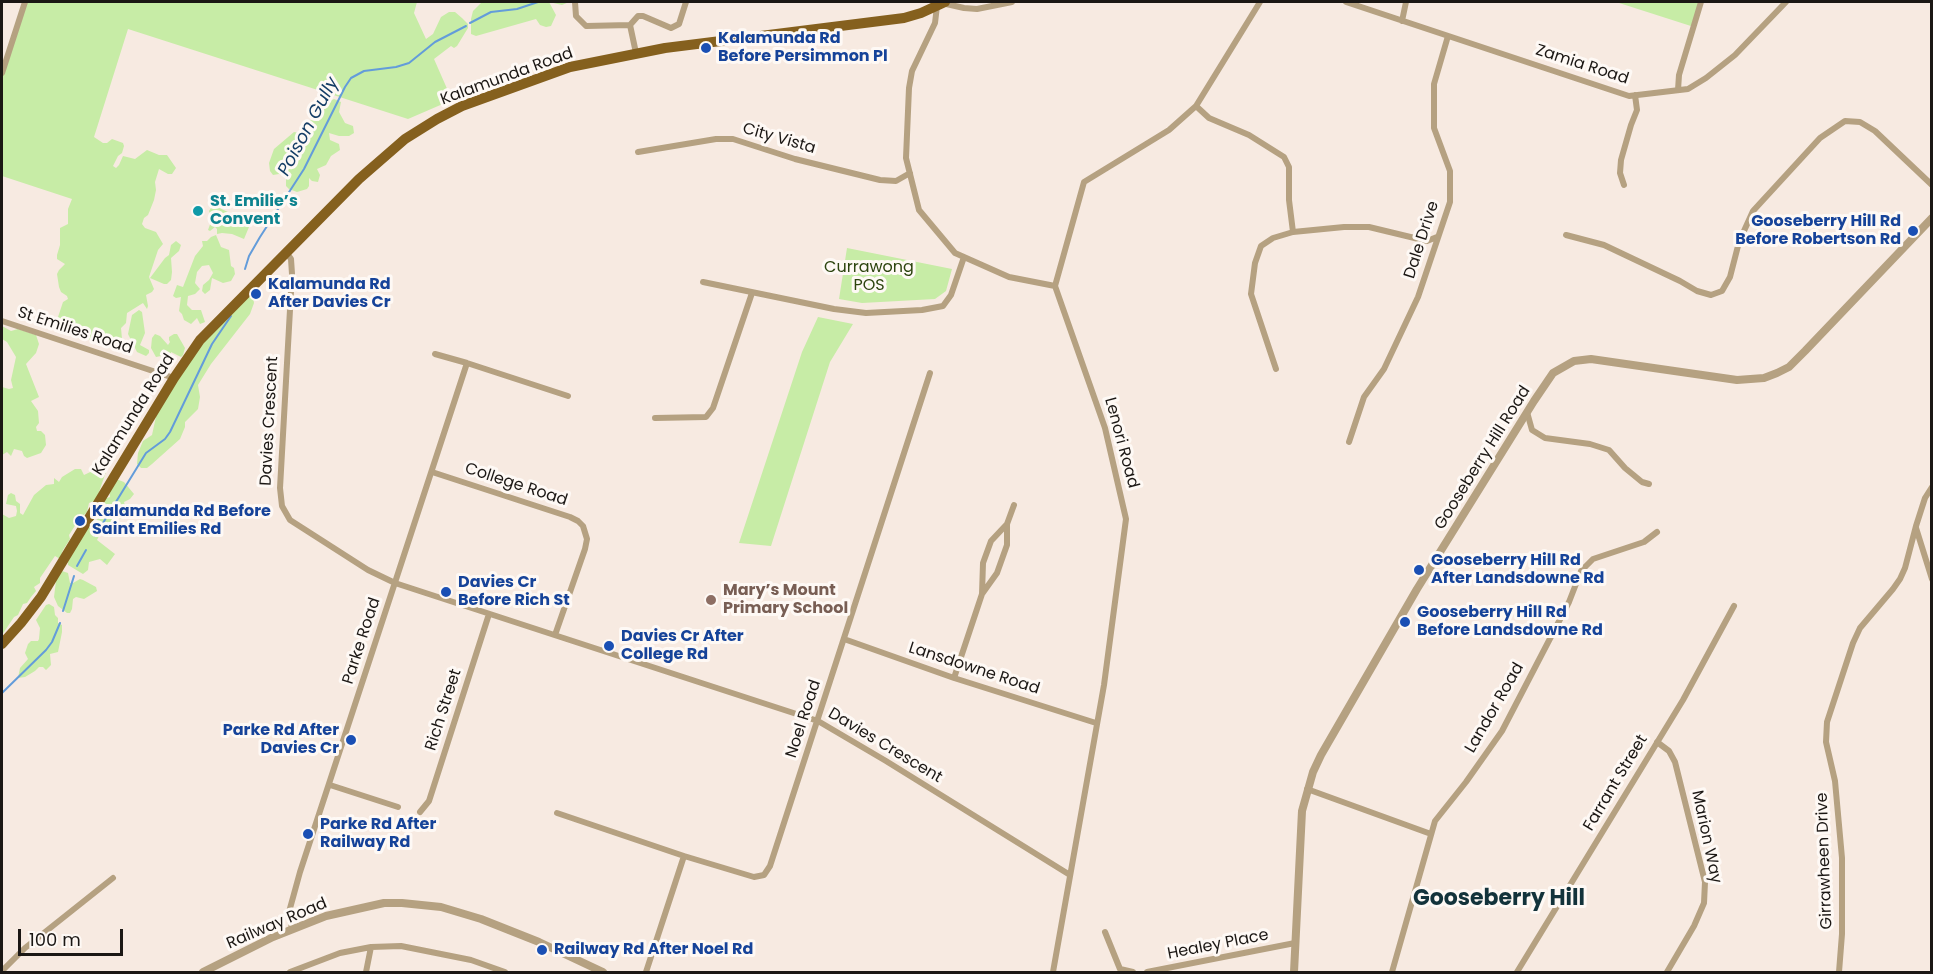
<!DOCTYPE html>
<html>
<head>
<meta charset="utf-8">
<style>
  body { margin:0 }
  #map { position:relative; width:1933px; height:974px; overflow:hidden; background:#f7eae1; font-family:Poppins,sans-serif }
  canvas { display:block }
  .frame { position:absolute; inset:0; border:3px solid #1b1714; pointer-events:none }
  .scale { position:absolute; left:18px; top:929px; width:105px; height:27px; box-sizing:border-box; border:3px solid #1b1714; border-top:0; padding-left:8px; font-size:18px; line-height:21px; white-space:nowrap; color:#1b1714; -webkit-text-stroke:4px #fef9f5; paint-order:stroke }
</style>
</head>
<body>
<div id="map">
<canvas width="1933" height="974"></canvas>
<div class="frame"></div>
<div class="scale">100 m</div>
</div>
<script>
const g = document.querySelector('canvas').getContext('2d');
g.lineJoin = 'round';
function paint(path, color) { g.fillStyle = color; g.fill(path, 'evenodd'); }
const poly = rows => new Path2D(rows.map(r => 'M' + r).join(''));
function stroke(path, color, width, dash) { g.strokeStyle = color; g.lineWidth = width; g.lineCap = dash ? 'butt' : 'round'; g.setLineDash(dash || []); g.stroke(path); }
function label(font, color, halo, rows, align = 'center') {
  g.font = font + ' Poppins,sans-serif'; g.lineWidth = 6; g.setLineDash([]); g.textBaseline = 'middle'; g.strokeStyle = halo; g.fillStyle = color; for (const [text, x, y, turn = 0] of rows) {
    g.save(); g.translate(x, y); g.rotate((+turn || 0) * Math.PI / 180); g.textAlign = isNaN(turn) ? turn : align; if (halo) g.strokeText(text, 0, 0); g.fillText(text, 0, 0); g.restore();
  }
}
const green = poly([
  [25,2,417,2,414,13,426,39,433,34,441,17,449,12,455,12,462,18,468,24,468,28,457,46,454,48,451,46,434,59,452,100,408,119,128,29,94,137,103,143,107,143,112,139,123,143,124,146,122,153,118,156,113,166,116,168,119,165,123,156,135,159,147,150,159,155,167,155,176,168,172,174,168,174,159,169,155,182,156,190,154,200,148,215,144,218,142,224,145,228,156,232,163,244,158,250,149,277,154,289,152,292,146,295,148,306,147,309,143,303,127,313,126,323,121,328,122,339,121,344,119,347,112,348,101,345,99,342,83,338,76,333,67,333,62,329,58,317,63,302,68,299,67,296,61,292,59,287,57,274,59,270,65,264,57,259,57,255,60,245,60,228,68,224,68,209,72,199,2,176,2,73],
  [489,2,569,2,562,5,549,2,556,15,551,26,546,27,540,25,536,19,476,36,471,34,471,19,473,11,481,3],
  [1616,2,1701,2,1694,27],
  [334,99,341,102,339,112,345,123,353,126,354,133,349,136,339,136,329,133,330,140,339,144,340,150,331,156,326,165,317,169,320,175,318,182,312,181,309,178,309,186,307,189,297,192,289,189,286,186,286,176,279,174,273,175,270,171,269,163,274,149,294,132,300,133,303,139,306,133,303,127,306,123,309,120,319,121,324,108,330,101],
  [213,205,230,213,236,220,247,224,249,227,244,239,232,234,222,233,217,234,217,229,215,227,210,231,208,230,212,219,209,211],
  [216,235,221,247,229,250,231,266,234,268,235,274,231,281,223,283,212,278,210,290,205,294,202,291,203,285,209,280,213,273,209,265,202,266,197,272,195,283,200,289,195,294,188,296,187,305,192,310,201,310,205,322,200,324,197,318,191,324,184,320,182,314,179,311,181,297,176,298,173,296,177,285,183,287,195,256,203,246,202,241,207,241,211,237],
  [176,241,181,245,179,251,171,258,172,272,171,280,167,284,164,284,150,278,165,258,169,255,171,245],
  [847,248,952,269,946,291,935,299,862,303,839,299],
  [250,293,253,296,254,303,250,314,211,364,198,385,200,397,198,409,185,422,185,427,180,439,152,464,147,468,141,468,137,464,138,453,143,441,152,435,157,412,210,331],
  [139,310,142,312,145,333,140,345,149,350,149,353,146,356,137,352,128,334,132,315],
  [818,317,853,324,830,362,771,546,739,543,802,352],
  [2,326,11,331,18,329,36,335,39,344,36,353,26,364,39,397,31,401,38,411,39,423,36,427,37,431,41,431,45,435,46,445,41,453,27,458,24,456,22,451,14,449,11,456,7,452,2,455,2,387,9,389,13,388,11,380,16,357,7,342,2,339],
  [155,334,160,336,168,345,170,342,169,340,169,337,174,334,177,334,185,348,183,355,181,357,171,352,171,358,167,360,161,356,156,357,151,348,152,338],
  [109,463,98,495,94,501,89,503,87,512,78,521,69,535,70,539,63,550,60,559,55,556,40,578,40,583,34,587,36,591,31,597,27,603,23,604,18,615,14,617,2,635,2,514,9,518,16,516,17,511,16,506,6,504,8,495,11,493,15,495,16,501,20,504,20,513,23,515,34,495,46,485,54,484,54,478,59,482,62,477,75,469,81,469,84,475],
  [116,479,124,482,134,494,130,499,124,502,128,516,126,518,117,519,117,526,97,527,94,522,101,516,98,507,104,499,110,497,109,487],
  [91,527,101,532,97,540,115,554,107,565,100,559,89,562,88,570,83,574,68,565,68,561,87,528],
  [62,571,68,573,70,583,73,583,80,579,83,580,96,587,97,591,84,599,76,597,73,599,72,609,70,613,67,613,58,606,54,597,56,581],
  [49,604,54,607,55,615,58,618,58,623,62,625,62,632,58,652,50,654,51,665,46,670,43,667,39,667,35,671,25,677,18,678,20,668,28,659,25,653,28,644,31,641,38,641,39,639,40,628,36,620,46,605]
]);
const stream = poly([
  [470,23,491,12,517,9,538,2],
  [245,269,249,256,260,237,304,169,345,87,351,78,364,71,396,67,409,63,435,42,466,26],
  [95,536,146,453,165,439,170,432,212,344,231,316],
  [77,566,86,550],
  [63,611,74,576],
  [2,693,46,650,52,642,60,623]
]);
const minor = poly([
  [575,2,576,16,586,26,630,25,638,16,643,16,671,28,679,24,686,2],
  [1346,2,1629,96,1688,89,1706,78,1735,55,1786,2],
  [942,3,964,8,977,9,1012,2],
  [937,6,935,23,912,71,909,88,906,158,919,210,955,253,1009,277,1055,286],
  [1402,21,1406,2],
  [630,25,636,53],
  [2,73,25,2],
  [1678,90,1679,75,1701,2],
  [1196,106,1209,118,1249,135,1284,157,1289,167,1289,200,1293,232],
  [638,152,716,139,733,139,795,159,880,180,896,181,910,173],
  [1624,185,1620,173,1621,160,1631,125,1637,110,1635,95],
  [1566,235,1604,245,1680,281,1697,291,1711,295,1722,291,1730,277,1739,242,1753,211,1820,138,1845,121,1860,122,1875,131,1932,185],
  [286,252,291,259,292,274,280,488,282,506,290,520,368,570,395,583,818,721,886,761,1070,875],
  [703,282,834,309,866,313,922,310,943,306,951,295,964,257],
  [2,321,174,378],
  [435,354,467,363,568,396],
  [1276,369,1251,294,1255,263,1261,246,1273,238,1293,232,1344,227,1369,227,1427,241,1437,237],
  [1527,412,1532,430,1545,438,1590,444,1609,450,1625,468,1642,482,1649,484],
  [655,418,706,417,713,408,752,293],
  [1349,442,1364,397,1384,369,1418,297,1450,202,1450,171,1434,128,1434,84,1448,36],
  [432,472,570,517,578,521,583,526,587,539,585,549,555,635],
  [1916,528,1932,579],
  [982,594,997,573,1007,545,1007,524,1014,505],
  [844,639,954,678,1096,723],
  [954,678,982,594,983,563,991,541,1007,524],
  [1657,742,1669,751,1675,762,1705,882,1704,903,1694,926,1667,972],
  [330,785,398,807],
  [1307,789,1431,834],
  [420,812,429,801,489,614],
  [557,813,684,856],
  [292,929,289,912,300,872,467,363],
  [1105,932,1120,969,1133,972],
  [2,971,25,948,113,878],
  [290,972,340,953,371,947,401,946,471,960,505,972],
  [366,972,371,947],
  [646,972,684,856,754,877,764,875,770,866,930,373],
  [1053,972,1104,685,1126,519,1105,428,1055,286,1084,182,1169,130,1196,106,1260,2],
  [1147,972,1295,943],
  [1392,972,1435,821,1466,782,1502,731,1569,602,1581,571,1593,559,1644,542,1657,532],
  [1517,972,1683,700,1734,606],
  [1839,972,1842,934,1842,858,1835,781,1826,742,1827,722,1853,643,1860,628,1893,589,1900,579,1905,568,1916,526,1925,498,1932,487]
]);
const tertiary = poly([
  [203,972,273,937,326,916,384,903,402,903,441,907,481,919,539,942,603,972],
  [1294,972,1302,811,1313,772,1321,755,1417,589,1534,401,1553,373,1574,361,1591,359,1737,380,1764,378,1777,373,1789,367,1805,351,1932,218]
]);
const primary = poly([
  [2,644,21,623,41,597,174,378,200,340,359,179,405,139,437,119,462,106,570,67,665,48,904,18,921,13,945,2]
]);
const markers = [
  [706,48,6,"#1a4fb4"],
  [198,211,6,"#0f9aa8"],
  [1913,231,6,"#1a4fb4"],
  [256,294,6,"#1a4fb4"],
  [80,521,6,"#1a4fb4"],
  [1419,570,6,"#1a4fb4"],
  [446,592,6,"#1a4fb4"],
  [711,600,6,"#8d6e63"],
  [1405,622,6,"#1a4fb4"],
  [609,646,6,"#1a4fb4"],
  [351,740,6,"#1a4fb4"],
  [308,834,6,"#1a4fb4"],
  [542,950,6,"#1a4fb4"]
];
const transitNames = [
  ["Kalamunda Rd",718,39],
  ["Before Persimmon Pl",718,57],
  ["Gooseberry Hill Rd",1901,222,"right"],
  ["Before Robertson Rd",1901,240,"right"],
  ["Kalamunda Rd",268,285],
  ["After Davies Cr",268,303],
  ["Kalamunda Rd Before",92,512],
  ["Saint Emilies Rd",92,530],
  ["Gooseberry Hill Rd",1431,561],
  ["After Landsdowne Rd",1431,579],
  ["Davies Cr",458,583],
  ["Before Rich St",458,601],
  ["Gooseberry Hill Rd",1417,613],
  ["Before Landsdowne Rd",1417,631],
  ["Davies Cr After",621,637],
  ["College Rd",621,655],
  ["Parke Rd After",339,731,"right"],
  ["Davies Cr",339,749,"right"],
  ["Parke Rd After",320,825],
  ["Railway Rd",320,843],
  ["Railway Rd After Noel Rd",554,950]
];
const streetNames = [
  ["Zamia Road",1582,65,18],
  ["Kalamunda Road",507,77,-20],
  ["City Vista",779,139,16],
  ["Dale Drive",1422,240,-72],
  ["St Emilies Road",75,331,18],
  ["Kalamunda Road",134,415,-58],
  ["Davies Crescent",270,421,-87],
  ["Lenori Road",1121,443,75],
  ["Gooseberry Hill Road",1483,458,-58],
  ["College Road",516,485,18],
  ["Parke Road",362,641,-72],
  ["Lansdowne Road",974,669,18],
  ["Landor Road",1495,708,-60],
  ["Rich Street",444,710,-72],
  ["Noel Road",804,719,-72],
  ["Davies Crescent",885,746,31],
  ["Farrant Street",1616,783,-59],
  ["Marion Way",1706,837,78],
  ["Girrawheen Drive",1825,861,-92],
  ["Railway Road",277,924,-23],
  ["Healey Place",1218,945,-11]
];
const cultureNames = [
  ["St. Emilie’s",210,202],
  ["Convent",210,220]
];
const parkNames = [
  ["Currawong",869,268],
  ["POS",869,286]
];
const educationNames = [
  ["Mary’s Mount",723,591],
  ["Primary School",723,609]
];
const waterNames = [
  ["Poison Gully",309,127,-62]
];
const districtNames = [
  ["Gooseberry Hill",1499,899]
];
paint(green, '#c7eca6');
stroke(stream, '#639cda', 2);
stroke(minor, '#b5a181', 6);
stroke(tertiary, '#b5a181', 8);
stroke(primary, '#85601e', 10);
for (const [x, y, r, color] of markers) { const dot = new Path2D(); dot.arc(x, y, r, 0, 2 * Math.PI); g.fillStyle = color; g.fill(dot); stroke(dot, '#fef9f5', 2); }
label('bold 16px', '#164399', '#fef9f5', transitNames, 'left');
label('16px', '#1b1714', '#fef9f5', streetNames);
label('bold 16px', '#0d838f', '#fef9f5', cultureNames, 'left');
label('16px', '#2c440e', '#fef9f5', parkNames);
label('bold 16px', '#785e54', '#fef9f5', educationNames, 'left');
label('italic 18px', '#143d66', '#fef9f5', waterNames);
label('bold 22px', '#13333b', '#fef9f5', districtNames);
</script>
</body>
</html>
